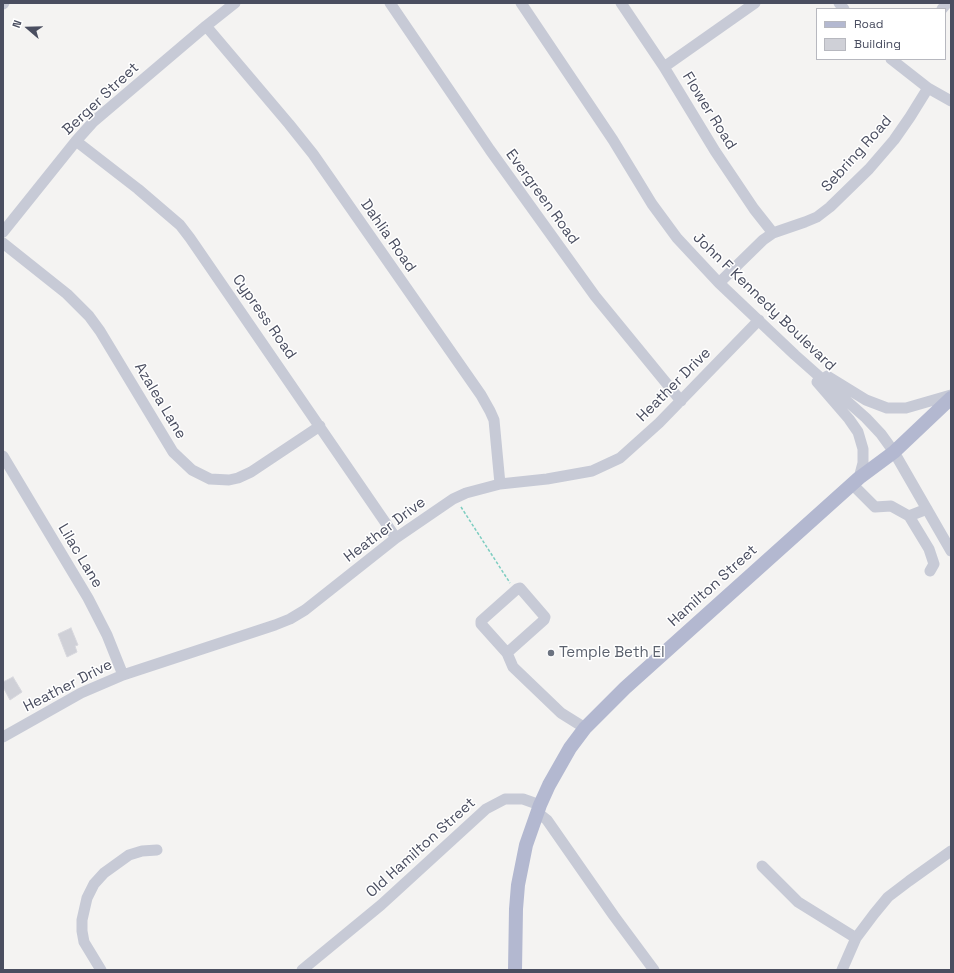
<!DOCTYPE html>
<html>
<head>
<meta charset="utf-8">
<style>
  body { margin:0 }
  #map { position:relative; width:954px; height:973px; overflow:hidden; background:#f4f3f2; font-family:"Space Grotesk",sans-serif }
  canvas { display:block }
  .frame { position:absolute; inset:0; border:4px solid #4a4e60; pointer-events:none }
  .legend { position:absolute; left:816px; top:8px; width:130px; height:52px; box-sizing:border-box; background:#fff; border:1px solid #b7b8bf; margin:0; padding:5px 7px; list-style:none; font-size:12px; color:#4a4e60 }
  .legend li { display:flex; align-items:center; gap:8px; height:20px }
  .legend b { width:20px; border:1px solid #b7b8bf }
  .north { position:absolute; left:8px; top:8px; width:40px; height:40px; -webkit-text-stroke:3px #fff; paint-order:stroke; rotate:290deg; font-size:11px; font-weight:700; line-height:16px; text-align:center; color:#4a4e60 }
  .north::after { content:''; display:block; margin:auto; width:14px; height:18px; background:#4a4e60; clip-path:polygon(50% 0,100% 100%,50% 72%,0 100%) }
</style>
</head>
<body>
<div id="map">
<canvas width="954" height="973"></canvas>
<div class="frame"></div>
<ul class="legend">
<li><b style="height:5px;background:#b3b8d0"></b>Road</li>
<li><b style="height:11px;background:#cfd0d7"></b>Building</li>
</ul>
<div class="north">N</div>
</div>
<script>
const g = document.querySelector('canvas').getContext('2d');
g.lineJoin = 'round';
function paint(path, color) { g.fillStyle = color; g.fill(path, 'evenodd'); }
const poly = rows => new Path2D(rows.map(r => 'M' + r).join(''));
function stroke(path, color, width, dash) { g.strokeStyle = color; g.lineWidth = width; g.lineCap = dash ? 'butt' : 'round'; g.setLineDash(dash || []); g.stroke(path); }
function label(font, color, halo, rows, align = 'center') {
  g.font = font + ' "Space Grotesk",sans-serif'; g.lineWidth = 3; g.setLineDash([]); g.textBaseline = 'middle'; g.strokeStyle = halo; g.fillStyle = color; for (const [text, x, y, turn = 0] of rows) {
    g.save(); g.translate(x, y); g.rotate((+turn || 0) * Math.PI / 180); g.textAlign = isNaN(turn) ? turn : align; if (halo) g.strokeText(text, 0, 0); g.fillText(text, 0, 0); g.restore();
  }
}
const building = poly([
  [71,628,78,645,75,646,77,652,67,657,58,634,71,628],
  [13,677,22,692,10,700,3,687,3,682,13,677]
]);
const path = poly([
  [461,507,510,583]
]);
const minor = poly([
  [390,3,490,150,595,296,681,401],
  [521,3,613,140,652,204,677,238,719,283,795,355,866,418,881,434,894,452,951,551],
  [621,3,664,67,715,151,754,209,773,233],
  [839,3,844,9],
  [3,4,4,3],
  [942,9,947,3],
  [206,26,289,124,313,154,481,395,490,411,494,420,500,484],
  [891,59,928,88,951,101],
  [664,67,755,3],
  [76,141,138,189,180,225,190,238,396,538],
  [3,232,76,141,93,122,206,26,235,3],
  [3,243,67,294,89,316,100,331,173,452,192,470,210,479,229,480,238,478,251,472,320,426],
  [719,283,763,240,773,233,805,222,817,217,830,207,869,169,894,140,910,117,928,88],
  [827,376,866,400,887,408,906,408,951,395],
  [817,382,849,419,858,432,863,449,863,463,859,478],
  [3,456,88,598,107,635,123,675],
  [852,484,875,507,891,506,909,516,927,509],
  [909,516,929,549,934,564,930,571],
  [507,653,544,620,545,617,520,588,517,589,481,621,481,624,507,653,513,667,561,713,585,728],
  [3,737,81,693,123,675,275,625,290,619,305,610,396,538,453,499,466,493,500,484,547,479,592,471,620,458,659,423,759,320],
  [537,812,547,820,614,916,654,970],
  [762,866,798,902,856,938],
  [101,970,84,942,82,931,82,920,87,898,94,884,104,873,129,855,142,851,157,850],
  [302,970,381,905,486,809,505,799,523,799,540,805],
  [842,970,856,938,874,914,888,897,909,881,951,851]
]);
const major = poly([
  [515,970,516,909,518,885,526,845,540,805,549,785,570,748,585,728,625,688,859,478,894,452,951,398]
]);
const markers = [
  [551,653,4,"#6b7280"]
];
const streetNames = [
  ["Berger Street",101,99,-43],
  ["Flower Road",709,111,58],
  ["Sebring Road",857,154,-48],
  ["Evergreen Road",542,197,54],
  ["Dahlia Road",388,236,55],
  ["John F Kennedy Boulevard",764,302,44],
  ["Cypress Road",264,317,55],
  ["Heather Drive",674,385,-45],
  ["Azalea Lane",160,401,59],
  ["Heather Drive",385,530,-37],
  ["Lilac Lane",80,556,59],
  ["Hamilton Street",713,586,-42],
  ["Heather Drive",68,686,-27],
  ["Old Hamilton Street",421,848,-42]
];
const worshipNames = [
  ["Temple Beth El",559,653]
];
paint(building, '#cfd0d7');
stroke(building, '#d7d7dd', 1);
stroke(path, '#7ccdc0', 1.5, [3, 2]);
stroke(minor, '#c7cad6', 11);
stroke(major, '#b3b8d0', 14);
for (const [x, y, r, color] of markers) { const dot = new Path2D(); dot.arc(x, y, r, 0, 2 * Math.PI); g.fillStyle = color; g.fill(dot); stroke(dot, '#fff', 1.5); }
label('15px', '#4a4e60', '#fff', streetNames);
label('15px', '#5b616d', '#fff', worshipNames, 'left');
</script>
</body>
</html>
